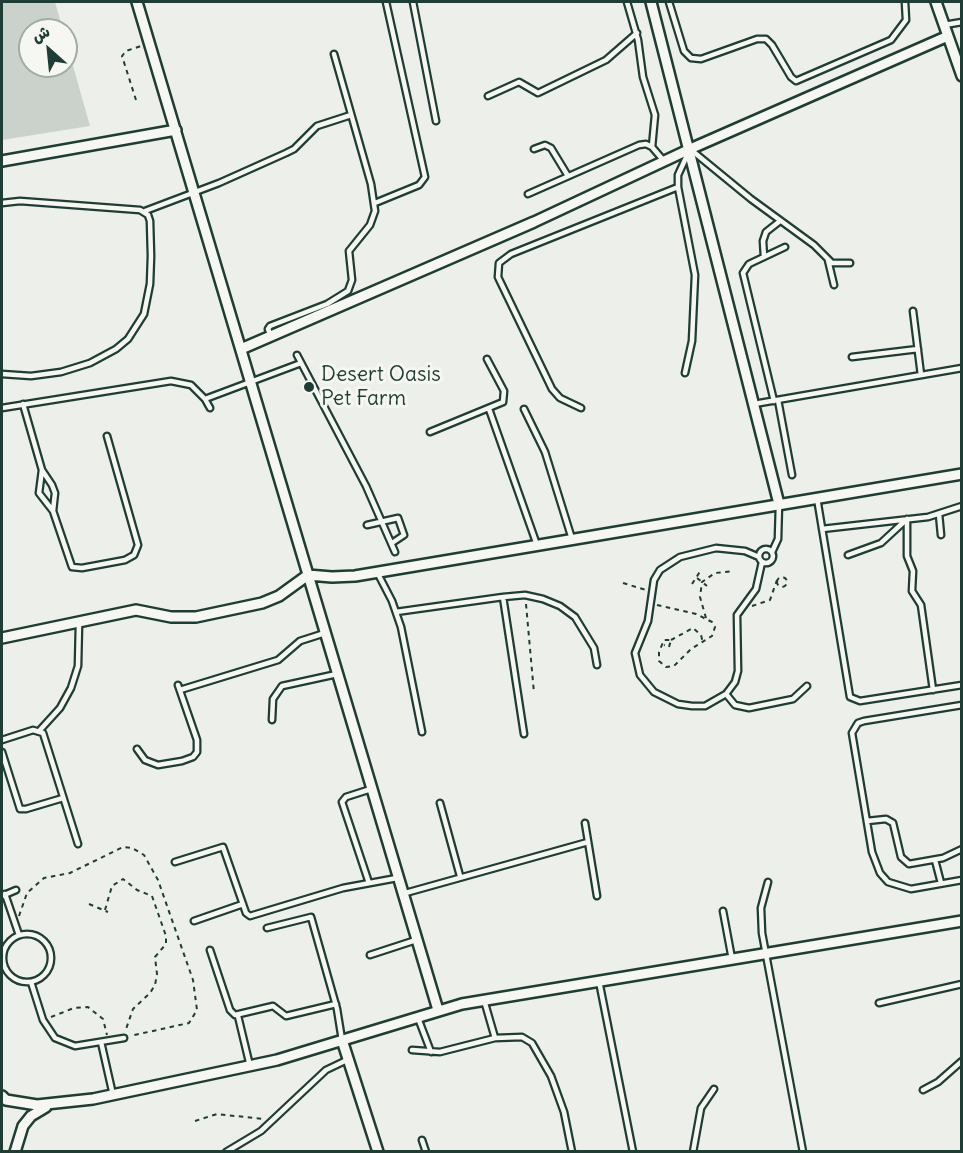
<!DOCTYPE html>
<html>
<head>
<meta charset="utf-8">
<style>
  body { margin:0 }
  #map { position:relative; width:963px; height:1153px; overflow:hidden; background:#edefea; font-family:Delius,"Playpen Sans Arabic",sans-serif }
  canvas { display:block }
  .frame { position:absolute; inset:0; border:3px solid #1f3d34; pointer-events:none }
  .north { position:absolute; left:18px; top:18px; width:60px; height:60px; box-sizing:border-box; background:#f6f6f2; border:2px solid #a0aca6; border-radius:50%; rotate:333deg; font-size:16px; font-weight:700; line-height:24px; text-align:center; color:#1f3d34 }
  .north::after { content:''; display:block; margin:auto; width:21px; height:27px; background:#1f3d34; clip-path:polygon(50% 0,100% 100%,50% 72%,0 100%) }
</style>
</head>
<body>
<div id="map">
<canvas width="963" height="1153"></canvas>
<div class="frame"></div>
<div class="north">ش</div>
</div>
<script>
const g = document.querySelector('canvas').getContext('2d');
g.lineJoin = 'round';
function paint(path, color) { g.fillStyle = color; g.fill(path, 'evenodd'); }
const poly = rows => new Path2D(rows.map(r => 'M' + r).join(''));
function stroke(path, color, width, dash) { g.strokeStyle = color; g.lineWidth = width; g.lineCap = dash ? 'butt' : 'round'; g.setLineDash(dash || []); g.stroke(path); }
function label(font, color, halo, rows, align = 'center') {
  g.font = font + ' Delius,sans-serif'; g.lineWidth = 6; g.setLineDash([]); g.textBaseline = 'middle'; g.strokeStyle = halo; g.fillStyle = color; for (const [text, x, y, turn = 0] of rows) {
    g.save(); g.translate(x, y); g.rotate((+turn || 0) * Math.PI / 180); g.textAlign = isNaN(turn) ? turn : align; if (halo) g.strokeText(text, 0, 0); g.fillText(text, 0, 0); g.restore();
  }
}
const green = poly([
  [2,2,55,2,63,30,30,30,30,66,66,66,66,41,90,126,2,140]
]);
const path = poly([
  [136,100,122,56,126,51,141,46],
  '777 582a5 5 0 1 1 10 0a5 5 0 1 1-10 0Z',
  [697,578,707,586],
  [623,583,646,590],
  [692,584,701,570],
  [526,604,534,693],
  [657,605,696,614,712,622,715,627,712,636,691,649,674,666,666,667,659,661,659,652,664,640,671,640,669,647,664,645],
  [752,606,770,600,777,580],
  [706,618,700,597,702,582,715,573,734,571],
  [671,640,693,628,701,635,703,643],
  [89,904,108,912],
  [105,910,112,886,123,879,137,890,152,896,166,936,166,944,155,957,157,974,155,985,150,993,133,1009,125,1032],
  [19,916,27,893,44,878,70,873,123,847,132,848,144,855,158,880,193,980,197,1010,189,1023,130,1036],
  [51,1017,74,1008,88,1007,103,1019,107,1035],
  [195,1121,217,1114,263,1119]
]);
const lane = poly([
  [413,2,436,121],
  [627,2,638,40,643,77,655,115,652,147],
  [669,2,684,51,691,58,701,59,757,39,766,39,772,45,791,77,796,81,891,40,906,20,905,2],
  [944,25,962,22],
  [488,96,519,82,538,93,606,60,637,33],
  [534,149,545,145,551,148,568,176],
  [528,194,639,145,646,144,652,147,664,161],
  [2,203,20,201,140,210,148,215,150,221,151,256,150,284,144,314,128,339,116,349,90,363,61,372,31,376,2,374],
  [375,203,419,185,425,177,386,2],
  [145,211,219,183,286,153,294,149,317,126,351,115],
  [764,257,763,241,766,232,780,221],
  [828,260,834,285],
  [913,311,921,375],
  [271,336,268,329,270,326,327,304,348,291,352,280,349,251,370,225,375,211,371,184,334,54],
  [297,355,366,486,395,552],
  [852,357,918,349],
  [685,373,692,341,695,275,678,187,678,175,690,149,751,199,814,245,832,263,850,263],
  [205,399,301,363],
  [778,400,792,475],
  [774,401,743,273,749,264,785,247],
  [23,404,42,470],
  [754,404,962,368],
  [2,408,171,381,191,385,205,399,210,408],
  [581,408,560,398,552,389,498,277,499,263,511,254,678,187],
  [489,409,537,545],
  [524,409,545,452,572,539],
  [430,432,503,402,504,391,487,359],
  [817,498,850,697,860,701,962,685],
  [53,511,39,493,42,470,52,485,55,493,53,511,72,567,82,568,125,560,134,555,138,545,107,436],
  [939,514,941,535],
  [907,519,907,556,913,571,912,591,921,605,933,690],
  [367,525,398,518,404,535,392,543],
  [822,529,928,517,962,506],
  '759 556a7 7 0 1 1 14 0a7 7 0 1 1-14 0Z',
  [772,552,778,539,779,504],
  [848,555,881,543,907,519],
  [759,557,745,551,716,548,680,557,660,570,654,580,648,621,635,653,640,675,654,692,678,704,692,706,705,706,726,694,735,682,738,671,737,615,756,589,762,562],
  [377,572,392,601,401,627,422,732],
  [503,597,524,734],
  [396,612,503,597,525,595,543,599,560,606,575,617,594,648,597,665],
  [180,690,278,660,300,641,325,633],
  [726,694,735,705,749,708,793,699,807,686],
  [962,705,864,721,858,723,852,733,872,852,880,873,888,882,911,889,962,880],
  [272,720,273,699,282,686,337,674],
  [40,730,60,708,71,688,78,666,79,624],
  [2,740,33,730,43,733,78,844],
  [137,749,145,760,158,765,182,761,193,757,197,752,197,740,178,685],
  [2,752,20,809,26,809,63,798],
  [440,803,460,876],
  [867,821,886,819,893,823,901,857,909,864,943,858,962,849],
  [585,823,597,896],
  [935,860,941,883],
  [175,862,223,847,246,913,250,916,343,888,397,878],
  [768,882,761,908,762,933,803,1152],
  [369,883,342,802,346,797,371,789],
  [5,894,19,935],
  [402,894,588,842],
  [2,896,16,890],
  [723,911,732,959],
  [194,921,243,904],
  [267,928,311,917,337,1009,342,1040],
  '3 958a24 24 0 1 1 48 0a24 24 0 1 1-48 0Z',
  [210,950,230,1010,235,1015,273,1006,286,1016,336,1004],
  [370,955,416,940],
  [599,981,633,1152],
  [31,982,43,1020,55,1038,75,1046,124,1038],
  [484,1000,495,1038],
  [879,1003,962,984],
  [238,1016,250,1066],
  [418,1018,431,1052],
  [101,1042,113,1095],
  [412,1050,440,1052,495,1038,522,1037,532,1043,551,1076,564,1112,572,1152],
  [923,1090,938,1082,962,1061],
  [422,1140,426,1152],
  [226,1152,261,1131,326,1070,349,1059],
  [693,1152,701,1108,714,1089]
]);
const street = poly([
  [137,2,438,1010],
  [651,2,779,504],
  [936,2,962,76],
  [2,161,176,130],
  [241,349,534,222,690,149,948,36],
  [2,638,136,610,171,617,196,617,262,603,279,596,308,575,332,577,355,576,962,474],
  [342,1040,378,1152],
  [2,1096,6,1100,37,1105,93,1099,277,1060,462,1004,962,921],
  [15,1152,23,1126,31,1116,46,1107]
]);
const markers = [
  [309,387,6,"#1f3d34"]
];
const poiNames = [
  ["Desert Oasis",321,375],
  ["Pet Farm",321,399]
];
paint(green, '#cbd2cc');
stroke(lane, '#1f3d34', 9);
stroke(street, '#1f3d34', 14);
stroke(path, '#1f3d34', 2, [4.5, 4.5]);
stroke(lane, '#f6f6f2', 4.5);
stroke(street, '#f6f6f2', 9);
for (const [x, y, r, color] of markers) { const dot = new Path2D(); dot.arc(x, y, r, 0, 2 * Math.PI); g.fillStyle = color; g.fill(dot); stroke(dot, '#f6f6f2', 2); }
label('21px', '#1f3d34', '#f6f6f2', poiNames, 'left');
</script>
</body>
</html>
